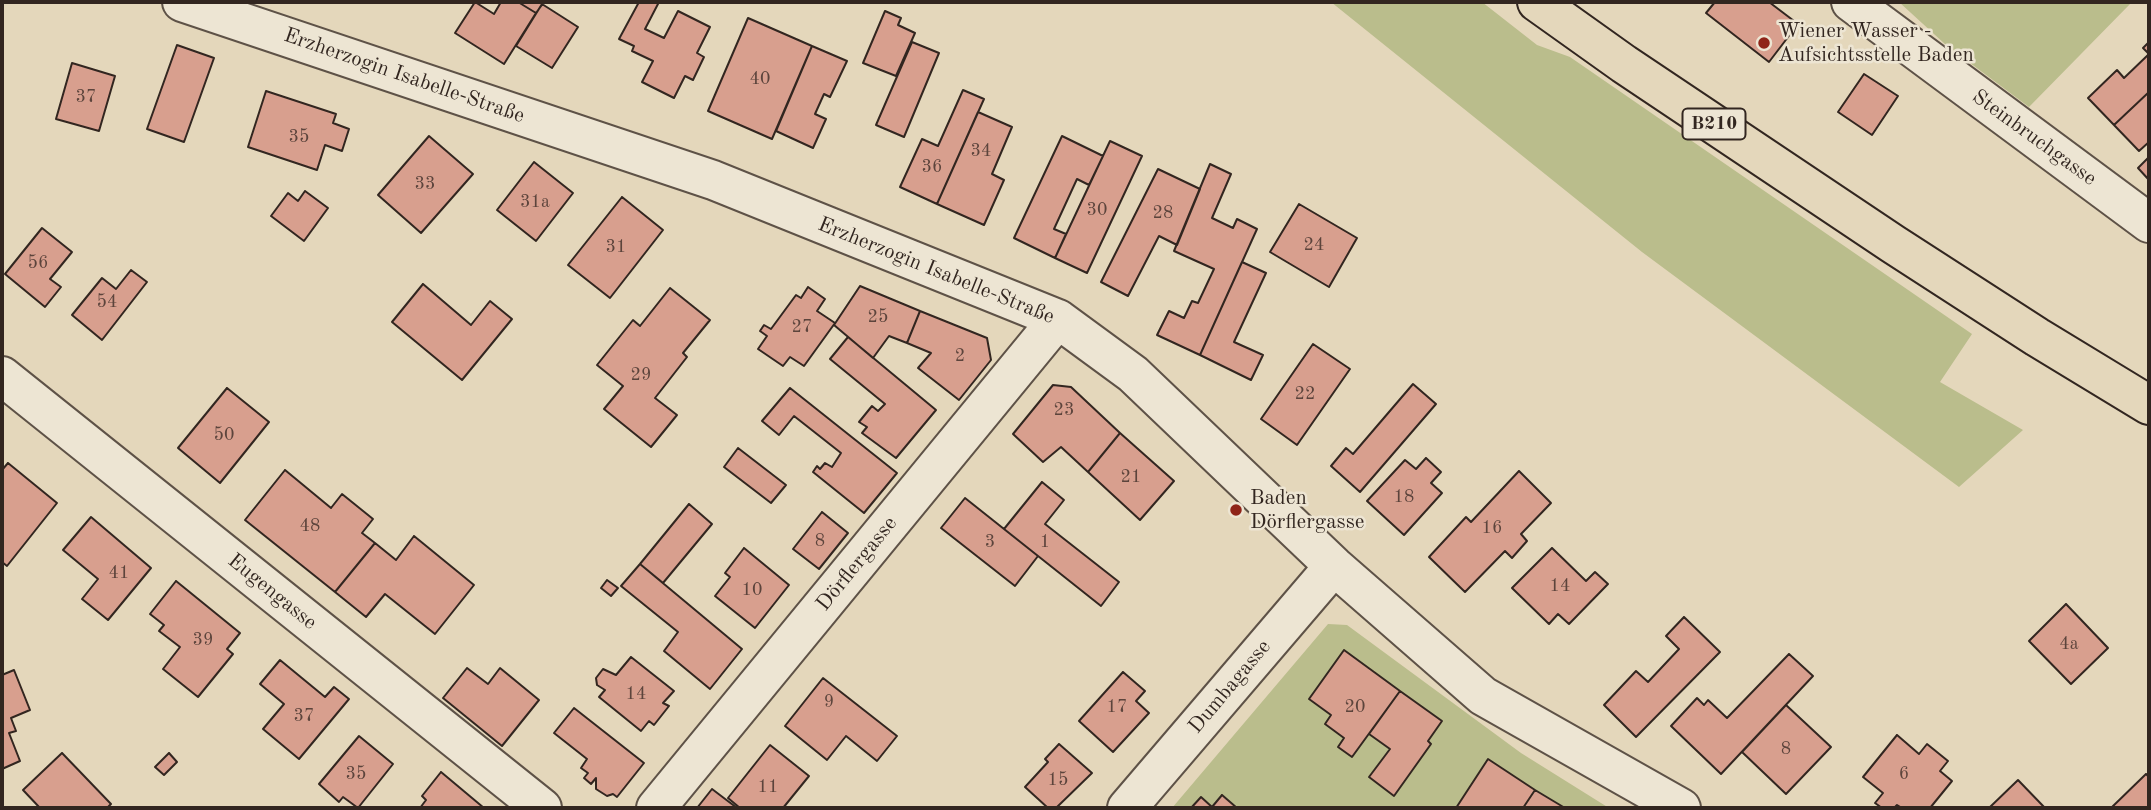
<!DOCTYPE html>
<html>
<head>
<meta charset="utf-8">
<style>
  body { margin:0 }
  #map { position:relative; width:2151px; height:810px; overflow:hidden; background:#e4d7bb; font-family:"Old Standard TT",serif }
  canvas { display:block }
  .frame { position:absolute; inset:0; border:4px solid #322620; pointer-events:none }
</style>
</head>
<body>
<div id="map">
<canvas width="2151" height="810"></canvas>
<div class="frame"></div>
</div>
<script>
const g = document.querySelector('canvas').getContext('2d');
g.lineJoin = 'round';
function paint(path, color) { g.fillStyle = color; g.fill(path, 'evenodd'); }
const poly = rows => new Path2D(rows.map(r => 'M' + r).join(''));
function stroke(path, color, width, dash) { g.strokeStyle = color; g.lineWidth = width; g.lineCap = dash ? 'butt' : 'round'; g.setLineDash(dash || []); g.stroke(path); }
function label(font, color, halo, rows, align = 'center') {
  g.font = font + ' "Old Standard TT",serif'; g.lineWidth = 5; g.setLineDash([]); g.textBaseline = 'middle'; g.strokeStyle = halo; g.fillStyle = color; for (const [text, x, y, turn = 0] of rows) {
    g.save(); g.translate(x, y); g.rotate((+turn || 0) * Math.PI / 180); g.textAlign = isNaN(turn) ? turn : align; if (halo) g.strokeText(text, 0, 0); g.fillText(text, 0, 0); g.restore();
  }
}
const green = poly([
  [1331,2,1482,2,1537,45,1570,57,1972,334,1940,382,2023,430,1959,487,1642,252],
  [1899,2,2132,2,2029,107,1946,45],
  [1328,624,1347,625,1521,753,1609,808,1172,808]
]);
const building = poly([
  [475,2,494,14,501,2,518,2,536,13,504,64,455,33,475,2],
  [518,2,544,2,536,13,518,2],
  [639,2,659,2,645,29,664,38,678,11,710,27,697,53,704,57,693,80,685,76,674,98,642,82,653,61,632,51,634,46,619,39,639,2],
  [1715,2,1769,2,1798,24,1769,62,1706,13,1715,2],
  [542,4,578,27,552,68,516,46,542,4],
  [885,11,901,18,898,25,915,33,896,76,863,63,885,11],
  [748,18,812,46,772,139,708,111,748,18],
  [912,42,939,53,904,137,876,125,912,42],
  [2149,42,2149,92,2114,125,2088,98,2117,70,2124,78,2149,54,2143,48,2149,42],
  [177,45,214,58,184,142,147,129,177,45],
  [812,46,847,61,830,97,824,94,815,114,826,119,813,148,776,131,812,46],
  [72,63,115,76,99,131,56,119,72,63],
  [1864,74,1898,96,1872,135,1838,112,1864,74],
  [963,90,984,99,937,204,900,187,922,139,938,146,963,90],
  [266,91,336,114,333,123,349,129,342,151,325,145,317,170,248,147,266,91],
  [2149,92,2149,142,2139,151,2114,125,2149,92],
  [978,112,1012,127,992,174,1004,180,984,225,937,204,978,112],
  [429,136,473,174,421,233,378,195,429,136],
  [1062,136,1103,156,1089,185,1077,179,1054,229,1066,234,1055,258,1014,238,1062,136],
  [1110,141,1142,156,1087,273,1055,258,1110,141],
  [2149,157,2149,180,2138,168,2149,157],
  [534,162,573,193,536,241,497,210,534,162],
  [1210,164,1231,174,1212,218,1233,228,1237,219,1257,229,1200,355,1157,335,1169,311,1184,318,1192,301,1198,303,1214,269,1174,251,1210,164],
  [1158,169,1200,189,1177,245,1159,236,1128,296,1101,282,1158,169],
  [305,191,328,208,304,241,271,216,288,193,298,201,305,191],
  [622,197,663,230,610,298,568,265,622,197],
  [1299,204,1357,238,1329,287,1270,252,1299,204],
  [42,228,72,252,50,279,61,287,45,307,5,274,42,228],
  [1242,262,1266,273,1234,342,1263,355,1251,380,1200,355,1242,262],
  [131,270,147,282,102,340,72,315,102,278,116,289,131,270],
  [423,284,471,325,490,301,512,319,462,380,392,322,423,284],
  [860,286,920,311,907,343,889,336,873,358,834,325,860,286],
  [808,287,825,299,817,311,835,323,804,366,790,357,783,366,758,349,767,336,760,331,764,325,771,329,796,295,801,298,808,287],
  [670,288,710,320,683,353,687,357,655,398,677,415,651,447,604,409,623,386,597,365,633,320,640,326,670,288],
  [920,311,987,338,991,360,959,400,918,368,931,353,907,343,920,311],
  [848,337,936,410,896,458,862,433,867,427,859,422,872,406,878,411,885,404,830,359,848,337],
  [1313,344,1350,369,1297,445,1261,419,1313,344],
  [1413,384,1436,404,1360,492,1331,466,1346,448,1353,454,1413,384],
  [1053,385,1071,387,1120,433,1088,472,1061,447,1043,462,1013,434,1053,385],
  [227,388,269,422,220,483,178,448,227,388],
  [790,388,897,473,864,513,813,472,817,466,820,469,825,463,832,467,841,453,794,416,779,435,762,421,790,388],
  [1120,433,1174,481,1140,520,1088,472,1120,433],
  [738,448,786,485,771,503,724,467,738,448],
  [1426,458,1441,472,1431,483,1442,493,1404,535,1367,501,1405,460,1416,469,1426,458],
  [8,463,57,503,7,566,2,562,2,470,8,463],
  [285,470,331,508,342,494,373,519,362,533,375,543,335,592,245,520,285,470],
  [1519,471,1551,503,1521,534,1527,541,1512,558,1505,551,1465,592,1429,557,1466,517,1471,522,1519,471],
  [1042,482,1064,500,1045,524,1119,582,1101,606,1004,529,1042,482],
  [965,498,1038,556,1015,586,941,528,965,498],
  [689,504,712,524,663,583,640,564,689,504],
  [822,512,848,533,819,569,793,549,822,512],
  [91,517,151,568,108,620,82,599,98,579,63,550,91,517],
  [414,536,474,585,435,634,385,594,366,617,335,592,375,543,396,560,414,536],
  [744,548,789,585,755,628,715,596,730,577,725,573,744,548],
  [1552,548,1586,581,1595,572,1608,584,1569,624,1558,614,1549,624,1512,588,1552,548],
  [640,564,742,649,710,689,664,651,678,632,621,586,640,564],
  [607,580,618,588,611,596,601,588,607,580],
  [176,581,240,633,227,649,233,654,198,697,163,669,180,647,159,631,164,625,150,614,176,581],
  [2066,604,2108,648,2071,684,2029,641,2066,604],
  [1684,617,1720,652,1636,737,1604,705,1636,671,1648,682,1679,649,1666,636,1684,617],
  [1344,650,1400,691,1352,757,1338,747,1344,738,1325,724,1331,715,1309,699,1344,650],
  [1789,654,1813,676,1721,774,1671,726,1697,698,1704,705,1708,700,1727,718,1789,654],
  [631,657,674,691,663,703,669,706,654,725,649,721,641,731,599,697,605,690,597,685,596,678,603,669,616,675,631,657],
  [280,660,325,697,334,687,349,699,299,759,263,729,284,704,260,684,280,660],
  [467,668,488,684,500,668,539,700,502,746,443,698,467,668],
  [14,670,30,710,11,718,16,731,9,733,20,761,2,769,2,675,14,670],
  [1123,672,1145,691,1136,701,1149,713,1113,752,1079,721,1123,672],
  [823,678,897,736,877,761,846,736,827,760,785,726,823,678],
  [1400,691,1442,721,1428,741,1431,744,1394,796,1369,777,1390,749,1369,734,1400,691],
  [1786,705,1831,747,1786,794,1742,752,1786,705],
  [574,708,644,763,617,797,613,794,607,796,596,789,596,778,591,784,584,778,588,773,581,768,587,759,554,733,574,708],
  [1897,735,1919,754,1927,744,1948,761,1940,771,1952,781,1930,808,1902,808,1897,805,1894,808,1882,808,1875,803,1883,793,1863,777,1897,735],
  [359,736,393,764,358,808,343,797,339,802,319,784,359,736],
  [1059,744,1092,773,1056,808,1048,808,1025,787,1048,762,1045,759,1059,744],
  [770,745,809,776,783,808,740,808,728,798,770,745],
  [62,753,111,804,107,808,40,808,23,790,62,753],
  [169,753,177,762,164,775,155,767,169,753],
  [1488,759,1535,790,1523,808,1456,808,1488,759],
  [441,772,484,808,420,808,426,800,422,796,441,772],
  [2146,774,2149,777,2149,808,2111,808,2146,774],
  [2018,780,2045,808,1989,808,2018,780],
  [712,789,737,808,697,808,712,789],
  [1535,790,1565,808,1523,808,1535,790],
  [1222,795,1237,808,1191,808,1201,797,1212,807,1222,795]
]);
const minor = poly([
  [182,2,713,180,1058,319,1133,374,1334,566,1483,696,1681,808],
  [1851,2,2149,223],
  [2,376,542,808],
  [656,808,1058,319],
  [1127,808,1334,566]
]);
const major = poly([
  [1537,2,1624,64,1893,244,2037,337,2149,405]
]);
const markers = [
  [1764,43,7,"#8f2418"],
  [1236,510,7,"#8f2418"]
];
const numberNames = [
  ["40",760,79],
  ["37",86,97],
  ["35",299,137],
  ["34",981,151],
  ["36",932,167],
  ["33",425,184],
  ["31a",535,202],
  ["30",1097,210],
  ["28",1163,213],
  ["24",1314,245],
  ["31",616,247],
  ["56",38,263],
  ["54",107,302],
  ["25",878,317],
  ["27",802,327],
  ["2",960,356],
  ["29",641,375],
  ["22",1305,394],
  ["23",1064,410],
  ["50",224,435],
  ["21",1131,477],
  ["18",1404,497],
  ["48",310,526],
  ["16",1492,528],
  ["8",820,541],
  ["3",990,542],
  ["1",1045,542],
  ["41",119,573],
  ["14",1560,586],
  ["10",752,590],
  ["39",203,640],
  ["4a",2069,644],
  ["14",636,694],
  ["9",829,702],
  ["17",1117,707],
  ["20",1355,707],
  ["37",304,716],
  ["8",1786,749],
  ["35",356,774],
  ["6",1904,774],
  ["15",1058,780],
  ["11",768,787]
];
const shields = [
  [1714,124,63]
];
const shieldNames = [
  ["B210",1714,124]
];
const poiNames = [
  ["Wiener Wasser -",1778,31],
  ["Aufsichtsstelle Baden",1778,55],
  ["Baden",1250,498],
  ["Dörflergasse",1250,522]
];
const streetNames = [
  ["Erzherzogin Isabelle-Straße",404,76,19],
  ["Steinbruchgasse",2034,138,36],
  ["Erzherzogin Isabelle-Straße",936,271,22],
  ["Dörflergasse",857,564,-51],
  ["Eugengasse",272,592,39],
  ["Dumbagasse",1230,687,-50]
];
paint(green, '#babd8c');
paint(building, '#d89f8e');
stroke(building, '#322620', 2);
stroke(minor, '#5e5247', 42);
stroke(major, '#322620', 42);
stroke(minor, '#ede5d3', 38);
stroke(major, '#e4d7bb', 38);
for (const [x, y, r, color] of markers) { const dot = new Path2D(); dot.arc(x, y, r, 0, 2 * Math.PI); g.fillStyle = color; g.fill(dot); stroke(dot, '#ede5d3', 2.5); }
label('18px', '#5c443c', null, numberNames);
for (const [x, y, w] of shields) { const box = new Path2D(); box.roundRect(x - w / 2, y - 15.5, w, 31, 5); g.fillStyle = '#ede5d3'; g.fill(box); stroke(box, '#322620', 2); }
label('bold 19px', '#322620', null, shieldNames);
label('21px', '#322620', '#ede5d3', poiNames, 'left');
label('21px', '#322620', '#ede5d3', streetNames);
</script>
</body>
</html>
